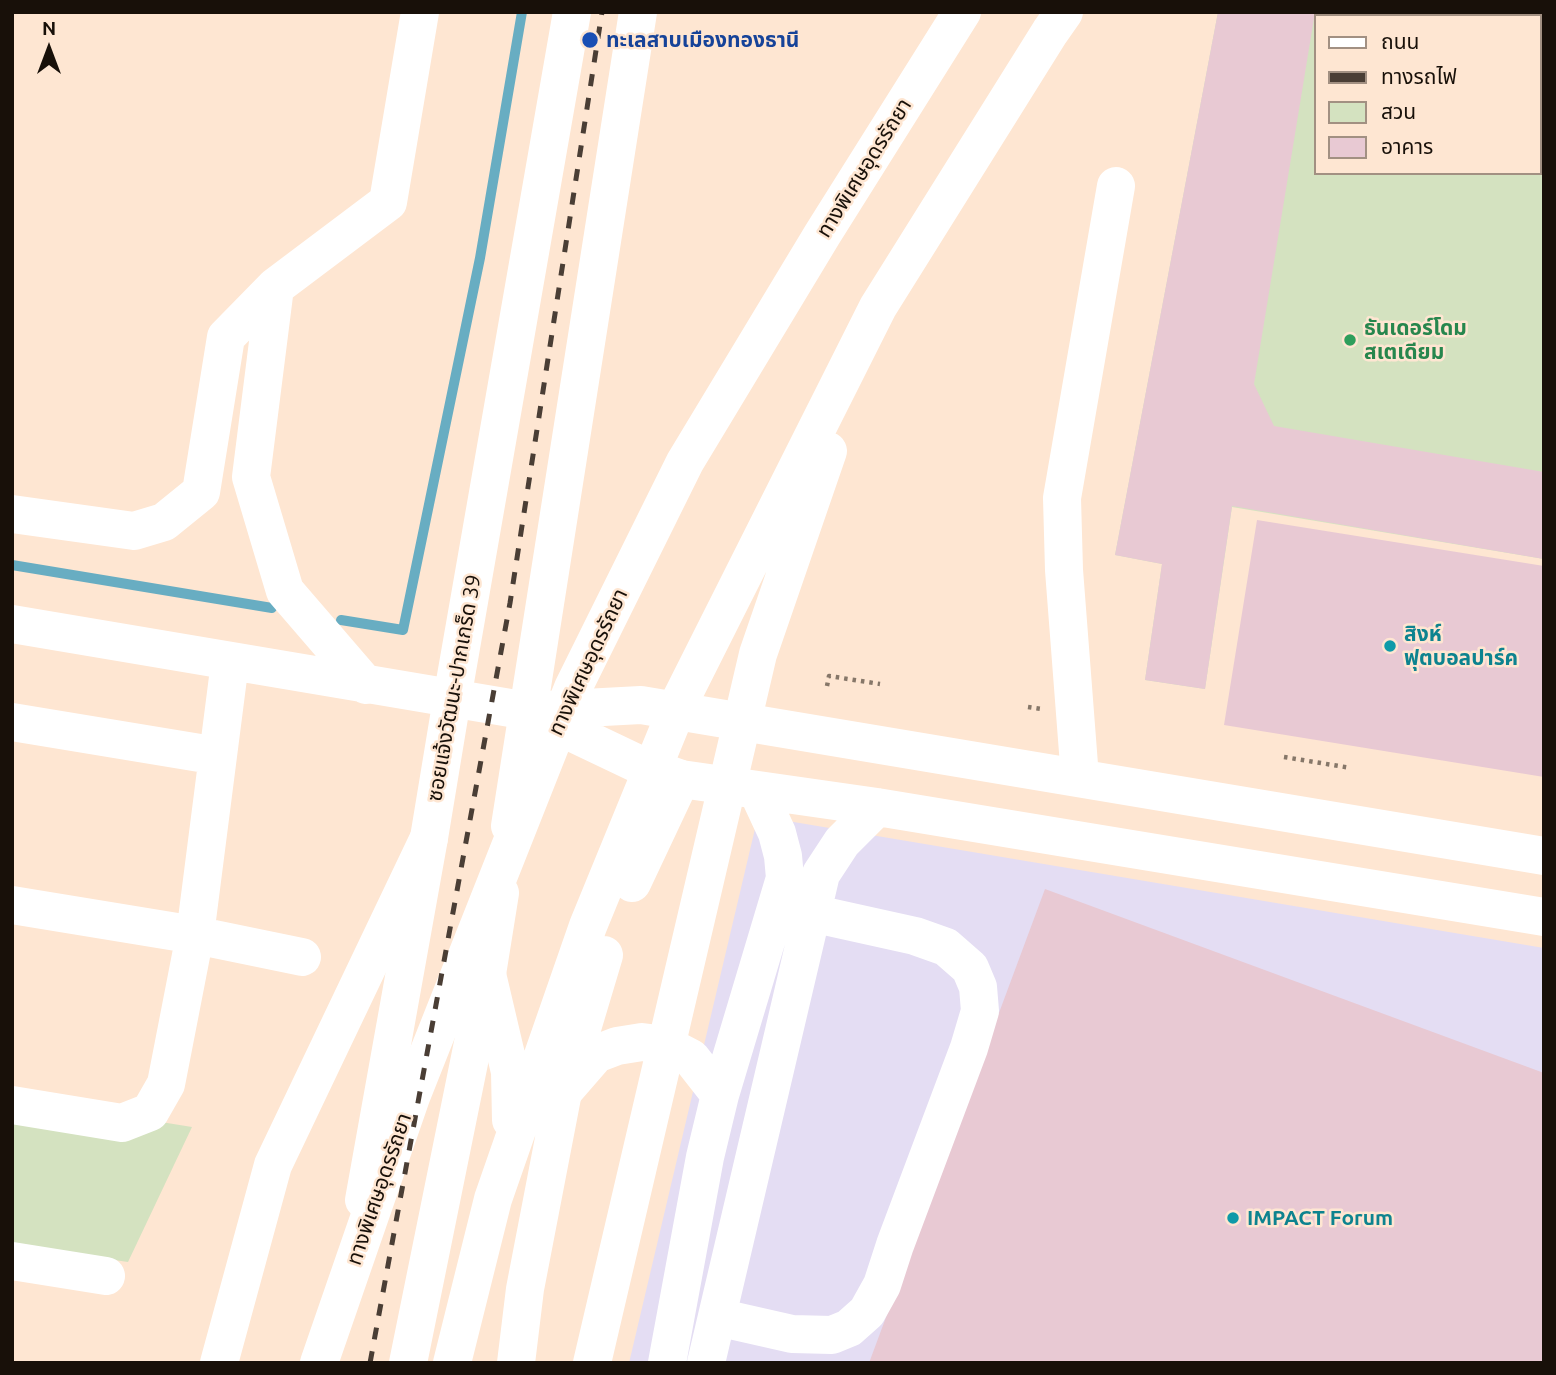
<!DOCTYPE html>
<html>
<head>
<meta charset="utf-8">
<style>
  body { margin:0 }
  #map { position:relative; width:1556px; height:1375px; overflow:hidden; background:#fee6d2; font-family:Ubuntu,"Noto Sans Thai",sans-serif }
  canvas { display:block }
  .frame { position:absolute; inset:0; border:14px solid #181009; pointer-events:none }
  .legend { position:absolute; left:1314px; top:14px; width:228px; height:161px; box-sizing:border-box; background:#fee6d2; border:2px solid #a29082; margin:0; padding:9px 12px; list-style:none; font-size:21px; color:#181009 }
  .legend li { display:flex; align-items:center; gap:14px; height:35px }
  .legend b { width:35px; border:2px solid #a29082 }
  .north { position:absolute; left:14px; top:14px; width:70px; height:70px; -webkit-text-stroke:5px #fee6d2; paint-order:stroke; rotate:0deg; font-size:19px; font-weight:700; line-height:28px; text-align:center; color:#181009 }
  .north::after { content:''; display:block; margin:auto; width:24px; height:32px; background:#181009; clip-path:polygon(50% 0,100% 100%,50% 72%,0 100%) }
</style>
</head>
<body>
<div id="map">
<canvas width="1556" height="1375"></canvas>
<div class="frame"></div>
<ul class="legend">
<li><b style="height:9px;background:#fff"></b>ถนน</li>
<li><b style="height:9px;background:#4a3e35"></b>ทางรถไฟ</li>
<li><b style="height:19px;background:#d4e2c0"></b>สวน</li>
<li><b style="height:19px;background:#e8c9d3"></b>อาคาร</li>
</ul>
<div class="north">N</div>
</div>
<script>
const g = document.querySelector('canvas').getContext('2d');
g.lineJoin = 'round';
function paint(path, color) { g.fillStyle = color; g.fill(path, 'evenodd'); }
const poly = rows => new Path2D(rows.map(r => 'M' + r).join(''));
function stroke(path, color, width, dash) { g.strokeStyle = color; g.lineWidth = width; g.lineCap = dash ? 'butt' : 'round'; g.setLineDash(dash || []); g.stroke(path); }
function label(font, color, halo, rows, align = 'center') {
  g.font = font + ' Ubuntu,"Noto Sans Thai",sans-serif'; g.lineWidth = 5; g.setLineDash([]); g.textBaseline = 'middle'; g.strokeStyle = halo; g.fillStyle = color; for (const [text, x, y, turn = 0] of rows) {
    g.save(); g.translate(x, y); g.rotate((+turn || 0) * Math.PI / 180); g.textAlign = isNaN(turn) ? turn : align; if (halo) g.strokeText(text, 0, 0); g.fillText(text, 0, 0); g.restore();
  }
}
const commercial = poly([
  [758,816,1544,948,1544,1363,629,1363]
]);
const green = poly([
  [1218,12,1544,12,1544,559,1232,507,1205,689,1145,680,1162,564,1115,555],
  [1316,16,1540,16,1540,173,1316,173],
  [12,1098,192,1127,128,1262,12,1245]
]);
const stream = poly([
  [12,565,272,608],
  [341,620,403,630,480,258,522,12]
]);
const building = poly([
  [1218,12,1315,12,1254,384,1274,426,1544,472,1544,559,1232,506,1205,689,1145,680,1162,564,1115,555],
  [1257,520,1544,566,1544,777,1224,725],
  [1045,889,1544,1073,1544,1363,869,1363]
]);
const path = poly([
  [827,686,829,676,880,684],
  [1028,707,1041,709],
  [1284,757,1351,768]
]);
const minor = poly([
  [12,514,134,531,164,522,201,492,226,337,275,287],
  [12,624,528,711,641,705,1544,856],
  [366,685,285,591,251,477,275,287,388,202,420,12],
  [531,713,636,763,681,779,877,807,1544,917],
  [12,722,218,756],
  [1080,778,1064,570,1062,498,1116,186],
  [12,905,195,935,302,957],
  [563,1092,596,1054,617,1046,642,1042,666,1045,691,1058,720,1095],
  [12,1105,122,1123,150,1112,166,1084,195,935,230,662],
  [12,1261,106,1276],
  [717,1317,792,1334,832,1335,849,1328,867,1312,882,1285,895,1245,969,1048,980,1011,978,987,970,968,946,947,915,936,811,913],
  [667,1363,705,1157,720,1095,785,878,783,856,777,833,757,790],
  [706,1363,821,874,842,842,877,807]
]);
const major = poly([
  [510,826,638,12],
  [364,1200,429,838,452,699,572,12],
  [408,1363,487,974,500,893]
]);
const highway = poly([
  [632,883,681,779],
  [487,974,510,1072,511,1120],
  [219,1363,273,1165,429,838],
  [319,1363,411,1097,573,688,685,462,822,235,962,12],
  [452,1363,493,1199,588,926,681,699,878,307,1050,32,1064,12],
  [516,1363,525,1289,563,1092,604,955],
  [592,1363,758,654,828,451]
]);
const rail = poly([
  [370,1363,510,603,602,12]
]);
const markers = [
  [590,40,9,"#1a4fb4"],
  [1350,340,7,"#2e9e5b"],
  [1390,646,7,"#0f9aa8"],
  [1233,1218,7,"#0f9aa8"]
];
const transitNames = [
  ["ทะเลสาบเมืองทองธานี",606,40]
];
const streetNames = [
  ["ทางพิเศษอุดรรัถยา",864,168,-58],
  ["ทางพิเศษอุดรรัถยา",588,662,-65],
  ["ซอยแจ้งวัฒนะ-ปากเกร็ด 39",454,688,-80],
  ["ทางพิเศษอุดรรัถยา",379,1189,-71]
];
const leisureNames = [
  ["ธันเดอร์โดม",1364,328],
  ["สเตเดียม",1364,352]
];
const cultureNames = [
  ["สิงห์",1404,634],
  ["ฟุตบอลปาร์ค",1404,658],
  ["IMPACT Forum",1247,1218]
];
paint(commercial, '#e4ddf3');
paint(green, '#d4e2c0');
stroke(stream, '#68adc2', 10);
paint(building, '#e8c9d3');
stroke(path, '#867769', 4.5, [3.5, 5]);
stroke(minor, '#fff', 38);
stroke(major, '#fff', 38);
stroke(highway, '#fff', 38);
stroke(rail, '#4a3e35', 5, [12, 12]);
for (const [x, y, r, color] of markers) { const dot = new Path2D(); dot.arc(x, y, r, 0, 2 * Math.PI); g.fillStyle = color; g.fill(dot); stroke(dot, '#fee6d2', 2.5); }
label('bold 21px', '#164399', '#fee6d2', transitNames, 'left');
label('21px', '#181009', '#fee6d2', streetNames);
label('bold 21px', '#27864d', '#fee6d2', leisureNames, 'left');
label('bold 21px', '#0d838f', '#fee6d2', cultureNames, 'left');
</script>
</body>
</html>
